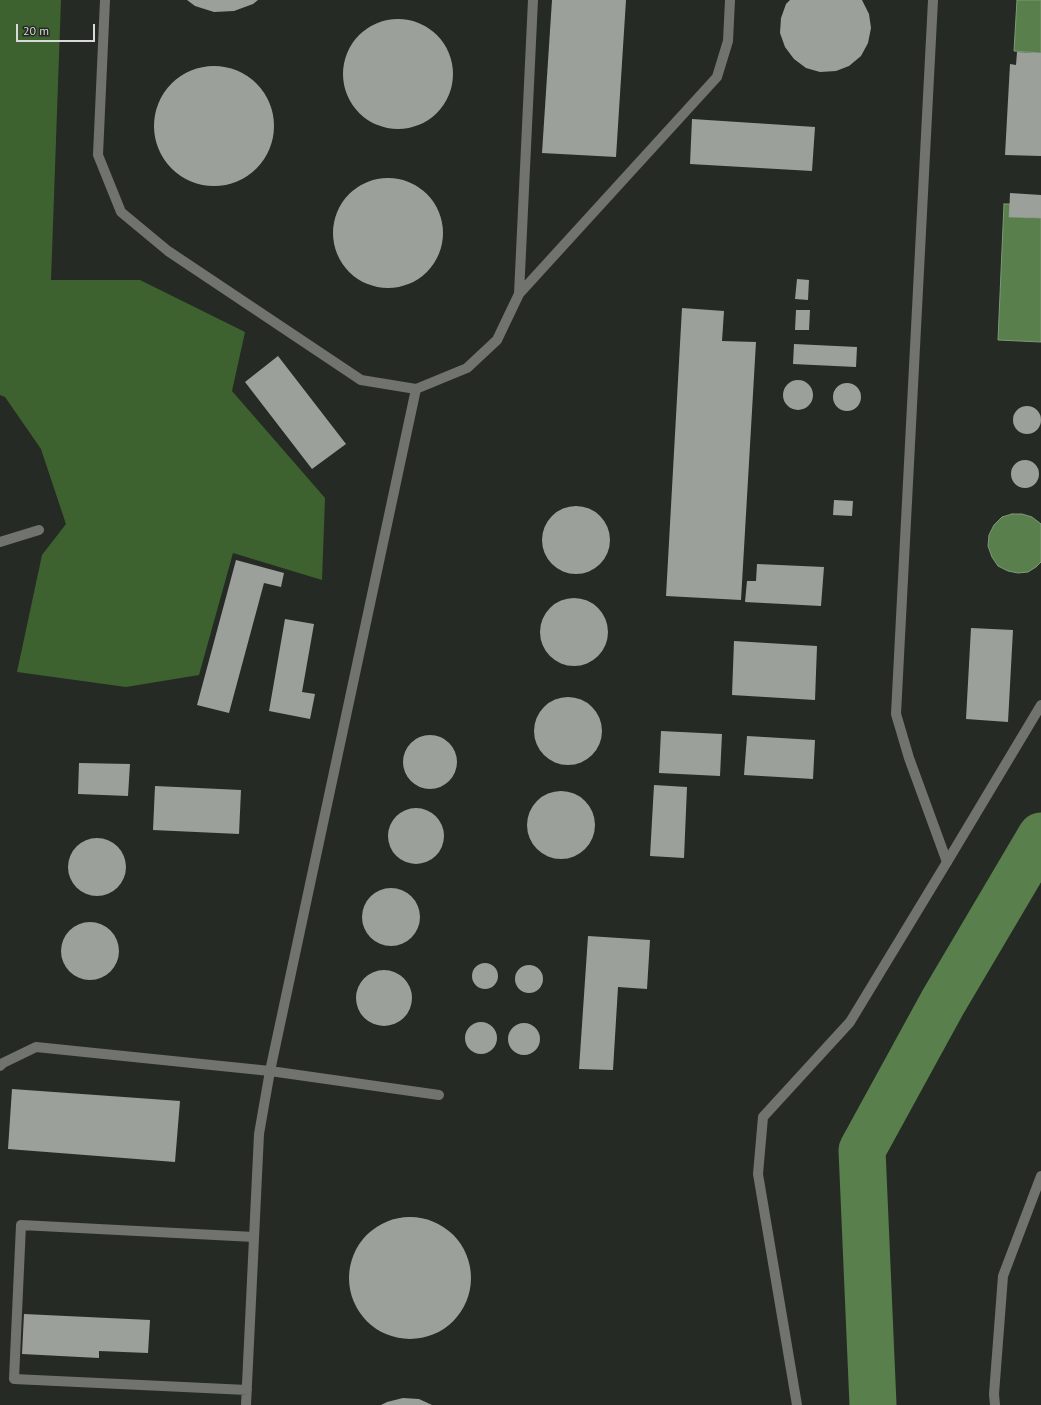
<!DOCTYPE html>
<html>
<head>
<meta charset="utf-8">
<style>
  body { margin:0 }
  #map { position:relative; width:1041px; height:1405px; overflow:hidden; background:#262a25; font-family:"PT Sans",sans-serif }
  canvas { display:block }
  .scale { position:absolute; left:16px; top:24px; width:79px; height:18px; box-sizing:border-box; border:2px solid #d8dad7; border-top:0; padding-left:5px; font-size:12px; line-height:14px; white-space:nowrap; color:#d8dad7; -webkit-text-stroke:3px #262a25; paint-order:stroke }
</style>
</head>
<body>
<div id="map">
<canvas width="1041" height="1405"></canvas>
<div class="scale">20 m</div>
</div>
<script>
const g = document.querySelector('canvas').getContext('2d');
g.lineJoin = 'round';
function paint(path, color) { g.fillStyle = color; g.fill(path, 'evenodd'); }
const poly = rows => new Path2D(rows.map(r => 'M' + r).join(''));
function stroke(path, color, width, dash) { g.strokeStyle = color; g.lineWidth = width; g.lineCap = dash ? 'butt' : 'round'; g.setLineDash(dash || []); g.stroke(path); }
const forest = poly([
  [0,0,61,0,51,280,140,280,245,332,232,391,325,498,322,580,233,553,199,675,126,687,17,672,42,555,66,524,41,449,5,397,0,395]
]);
const water = poly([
  [1017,0,1041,0,1041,53,1014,51,1017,0],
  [1004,204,1010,204,1009,217,1041,218,1041,342,998,340,1004,204],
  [1012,514,1022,514,1032,517,1041,524,1041,562,1036,567,1028,572,1018,573,1008,571,998,566,992,557,988,546,989,535,994,525,1002,517,1012,514]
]);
const river = poly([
  [873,1405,862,1150,943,1002,1041,836]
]);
const building = poly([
  [187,0,258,0,253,4,234,11,214,12,195,6],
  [552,0,626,0,616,157,542,153],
  [790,0,862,0,869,14,871,28,868,43,861,56,849,66,836,71,820,72,806,68,794,59,785,47,780,33,781,18,786,4],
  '343 74a55 55 0 1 1 110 0a55 55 0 1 1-110 0Z',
  [1017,52,1041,53,1041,156,1005,155,1010,64,1016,65],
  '154 126a60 60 0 1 1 120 0a60 60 0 1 1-120 0Z',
  [692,119,815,127,812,171,690,164],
  '333 233a55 55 0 1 1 110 0a55 55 0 1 1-110 0Z',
  [1010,193,1041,195,1041,218,1009,217],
  [797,279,809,280,808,300,795,299],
  [682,308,724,311,722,341,756,342,741,600,666,596],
  [796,310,810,310,809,330,795,330],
  [794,344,857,347,856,367,793,364],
  [278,356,346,444,312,469,245,382],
  '783 395a15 15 0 1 1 30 0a15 15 0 1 1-30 0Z',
  '833 397a14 14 0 1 1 28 0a14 14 0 1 1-28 0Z',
  '1013 420a14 14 0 1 1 28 0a14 14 0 1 1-28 0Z',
  '1011 474a14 14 0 1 1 28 0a14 14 0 1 1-28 0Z',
  [834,500,853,501,852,516,833,515],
  '542 540a34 34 0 1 1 68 0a34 34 0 1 1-68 0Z',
  [236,560,284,573,281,587,264,583,229,713,197,705],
  [757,564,824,567,821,606,745,602,747,581,756,581],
  '540 632a34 34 0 1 1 68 0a34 34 0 1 1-68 0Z',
  [285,619,314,624,302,692,315,694,310,719,269,711],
  [971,628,1013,630,1008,722,966,719],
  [734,641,817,646,815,700,732,695],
  '534 731a34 34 0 1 1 68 0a34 34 0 1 1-68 0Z',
  [661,731,722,734,720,776,659,773],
  '403 762a27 27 0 1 1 54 0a27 27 0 1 1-54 0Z',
  [747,736,815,740,813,779,744,775],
  [79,763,130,764,128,796,78,794],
  [654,785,687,787,684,858,650,856],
  [155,786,241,790,239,834,153,830],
  '527 825a34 34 0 1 1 68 0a34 34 0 1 1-68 0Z',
  '388 836a28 28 0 1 1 56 0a28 28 0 1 1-56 0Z',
  '68 867a29 29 0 1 1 58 0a29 29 0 1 1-58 0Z',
  '362 917a29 29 0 1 1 58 0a29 29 0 1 1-58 0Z',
  '61 951a29 29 0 1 1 58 0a29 29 0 1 1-58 0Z',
  [588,936,650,940,647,989,618,987,613,1070,579,1069],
  '472 976a13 13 0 1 1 26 0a13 13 0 1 1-26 0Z',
  '515 979a14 14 0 1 1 28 0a14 14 0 1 1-28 0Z',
  '356 998a28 28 0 1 1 56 0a28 28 0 1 1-56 0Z',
  '465 1038a16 16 0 1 1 32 0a16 16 0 1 1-32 0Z',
  '508 1039a16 16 0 1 1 32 0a16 16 0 1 1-32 0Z',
  [12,1089,180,1101,175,1162,8,1149],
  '349 1278a61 61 0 1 1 122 0a61 61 0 1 1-122 0Z',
  [24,1314,150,1320,148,1353,99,1351,99,1358,22,1354],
  [403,1398,419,1399,432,1405,381,1405,387,1402]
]);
const lane = poly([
  [105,0,98,155,121,212,168,251,361,380,416,389,467,368,497,340,519,294,533,0],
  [933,0,896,714,909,758,947,862],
  [519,294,717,77,728,41,730,0],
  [0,542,39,530],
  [947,862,1041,705],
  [0,1066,3,1063,36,1047,270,1071,439,1095],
  [247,1390,14,1379,21,1225,254,1237],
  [246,1405,259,1134,270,1071,416,389],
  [995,1405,994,1394,1003,1276,1041,1176]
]);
const street = poly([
  [797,1405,758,1174,763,1117,850,1022,947,862]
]);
paint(forest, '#3d6230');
paint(water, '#587f4c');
stroke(water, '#7e9a76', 1);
stroke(river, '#587f4c', 47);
paint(building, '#9ca09b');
stroke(lane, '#70736e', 10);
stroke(street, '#70736e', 10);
</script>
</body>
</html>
